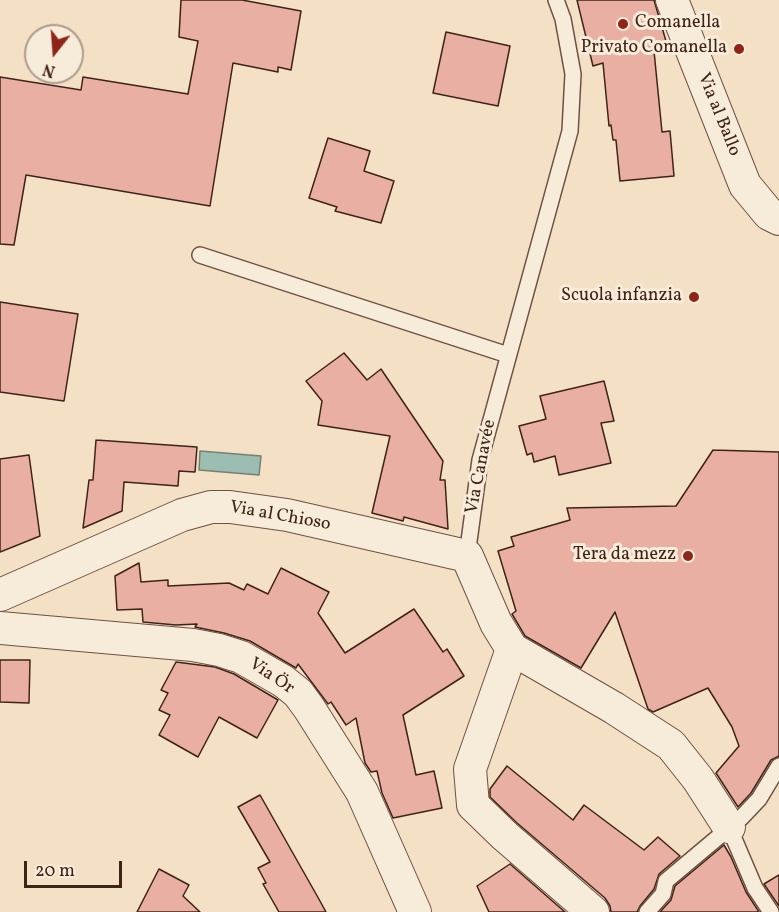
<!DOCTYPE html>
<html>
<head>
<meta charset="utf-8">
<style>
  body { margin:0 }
  #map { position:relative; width:779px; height:912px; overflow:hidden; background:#f3e0c5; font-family:Vollkorn,serif }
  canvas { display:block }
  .north { position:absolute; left:24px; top:24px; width:60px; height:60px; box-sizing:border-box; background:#f7ebd9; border:2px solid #ae9b8c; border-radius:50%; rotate:197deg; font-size:16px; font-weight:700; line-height:24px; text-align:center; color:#402318 }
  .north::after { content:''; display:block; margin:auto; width:21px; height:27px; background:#8f2418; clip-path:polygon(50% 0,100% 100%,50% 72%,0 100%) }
  .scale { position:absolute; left:24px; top:861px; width:98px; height:27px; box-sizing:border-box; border:3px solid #402318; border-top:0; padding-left:8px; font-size:18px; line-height:21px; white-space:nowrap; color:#402318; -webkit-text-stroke:4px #f7ebd9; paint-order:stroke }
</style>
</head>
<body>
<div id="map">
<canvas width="779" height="912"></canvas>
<div class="north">N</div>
<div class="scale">20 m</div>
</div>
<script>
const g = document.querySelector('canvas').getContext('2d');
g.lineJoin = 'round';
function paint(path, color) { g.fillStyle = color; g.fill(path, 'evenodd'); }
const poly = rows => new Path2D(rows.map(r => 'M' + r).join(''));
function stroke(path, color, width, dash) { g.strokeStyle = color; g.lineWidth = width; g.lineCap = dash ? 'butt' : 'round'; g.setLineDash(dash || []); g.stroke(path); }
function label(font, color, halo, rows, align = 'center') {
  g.font = font + ' Vollkorn,serif'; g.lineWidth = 6; g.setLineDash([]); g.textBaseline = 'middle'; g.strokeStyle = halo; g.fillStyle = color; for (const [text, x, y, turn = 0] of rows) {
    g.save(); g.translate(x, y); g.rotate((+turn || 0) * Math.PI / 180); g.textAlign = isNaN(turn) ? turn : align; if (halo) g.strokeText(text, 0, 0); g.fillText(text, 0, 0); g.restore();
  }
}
const water = poly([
  [200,451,261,456,259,475,199,470,200,451]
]);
const building = poly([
  [181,0,242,0,301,11,291,70,278,67,278,72,233,63,210,206,26,175,14,245,0,244,0,77,81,90,83,77,188,94,198,41,179,37,181,0],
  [577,0,654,0,668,48,654,51,662,132,670,131,674,176,620,181,616,140,613,140,611,125,609,126,603,63,593,66,577,0],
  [446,32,510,46,498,106,433,93,446,32],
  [328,138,370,151,364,171,394,181,381,223,335,211,337,207,309,198,328,138],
  [0,302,78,314,64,401,0,392,0,302],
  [344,353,367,380,381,369,443,461,440,480,445,480,448,529,404,517,403,521,372,513,390,436,318,425,322,401,306,381,344,353],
  [604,381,614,421,601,423,611,463,559,475,555,456,534,462,532,453,527,455,519,426,546,419,540,396,604,381],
  [96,440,197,447,195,472,179,471,178,486,124,482,122,511,83,528,89,480,93,480,96,440],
  [713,450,779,452,779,756,771,760,751,793,738,807,716,773,739,746,732,727,708,688,653,712,648,709,615,612,581,668,525,636,512,614,516,611,498,551,514,546,511,537,570,520,567,508,676,506,713,450],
  [29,455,40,536,0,552,0,459,29,455],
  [139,563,141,582,168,580,168,586,229,583,244,590,247,584,268,594,281,568,329,592,318,613,345,653,414,609,443,652,447,649,464,676,403,715,416,775,434,771,442,808,393,818,382,793,377,771,371,772,365,763,356,718,346,725,331,702,328,704,298,664,296,668,250,641,224,633,195,627,197,624,176,625,143,622,142,609,117,610,115,576,139,563],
  [0,660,30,660,29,703,0,702,0,660],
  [176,662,215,667,234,674,278,700,257,738,219,717,198,757,159,735,170,715,159,710,168,693,161,690,176,662],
  [507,766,573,820,584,805,644,850,658,837,680,856,659,874,654,889,640,906,637,912,611,912,610,906,605,898,517,823,490,797,490,789,507,766],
  [260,795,320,901,326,912,279,912,263,884,266,883,258,868,270,862,238,807,260,795],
  [724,845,731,857,746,892,759,912,660,912,671,900,675,886,724,845],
  [510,864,565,912,489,912,477,886,510,864],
  [159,869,189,885,183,896,200,912,137,912,159,869],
  [779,875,779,906,764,884,779,875]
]);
const lane = poly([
  [200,255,508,355],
  [467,556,480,460,570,131,573,74,563,19,556,0],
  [729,827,755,888,771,912],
  [647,912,663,894,666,881,741,818,759,799,779,766]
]);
const street = poly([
  [672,0,745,185,769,214,779,219],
  [0,595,182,515,211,507,230,507,287,515,467,556,496,623,512,649,614,708,671,745,698,779,729,827],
  [0,628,193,645,219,650,241,657,283,681,298,693,309,708,362,792,415,912],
  [512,649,470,769,473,805,505,836,593,912]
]);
const markers = [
  [623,24,6,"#8f2418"],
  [739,49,6,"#8f2418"],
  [694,297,6,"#8f2418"],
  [688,556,6,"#8f2418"]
];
const poiNames = [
  ["Comanella",635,24,"left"],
  ["Privato Comanella",727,49],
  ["Scuola infanzia",682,297],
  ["Tera da mezz",676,556]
];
const streetNames = [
  ["Via al Ballo",718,115,68],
  ["Via Canavée",482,467,-79],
  ["Via al Chioso",280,517,10],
  ["Via Ör",271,677,34]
];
paint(water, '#9bbdb2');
stroke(water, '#777f74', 1.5);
paint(building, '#e9afa2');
stroke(building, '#402318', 1.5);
stroke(lane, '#6d5243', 18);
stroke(street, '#6d5243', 34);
stroke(lane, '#f7ebd9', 15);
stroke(street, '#f7ebd9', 32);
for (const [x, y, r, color] of markers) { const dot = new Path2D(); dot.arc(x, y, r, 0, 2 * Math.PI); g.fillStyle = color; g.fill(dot); stroke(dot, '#f7ebd9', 2); }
label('18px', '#402318', '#f7ebd9', poiNames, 'right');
label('18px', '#402318', '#f7ebd9', streetNames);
</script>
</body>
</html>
